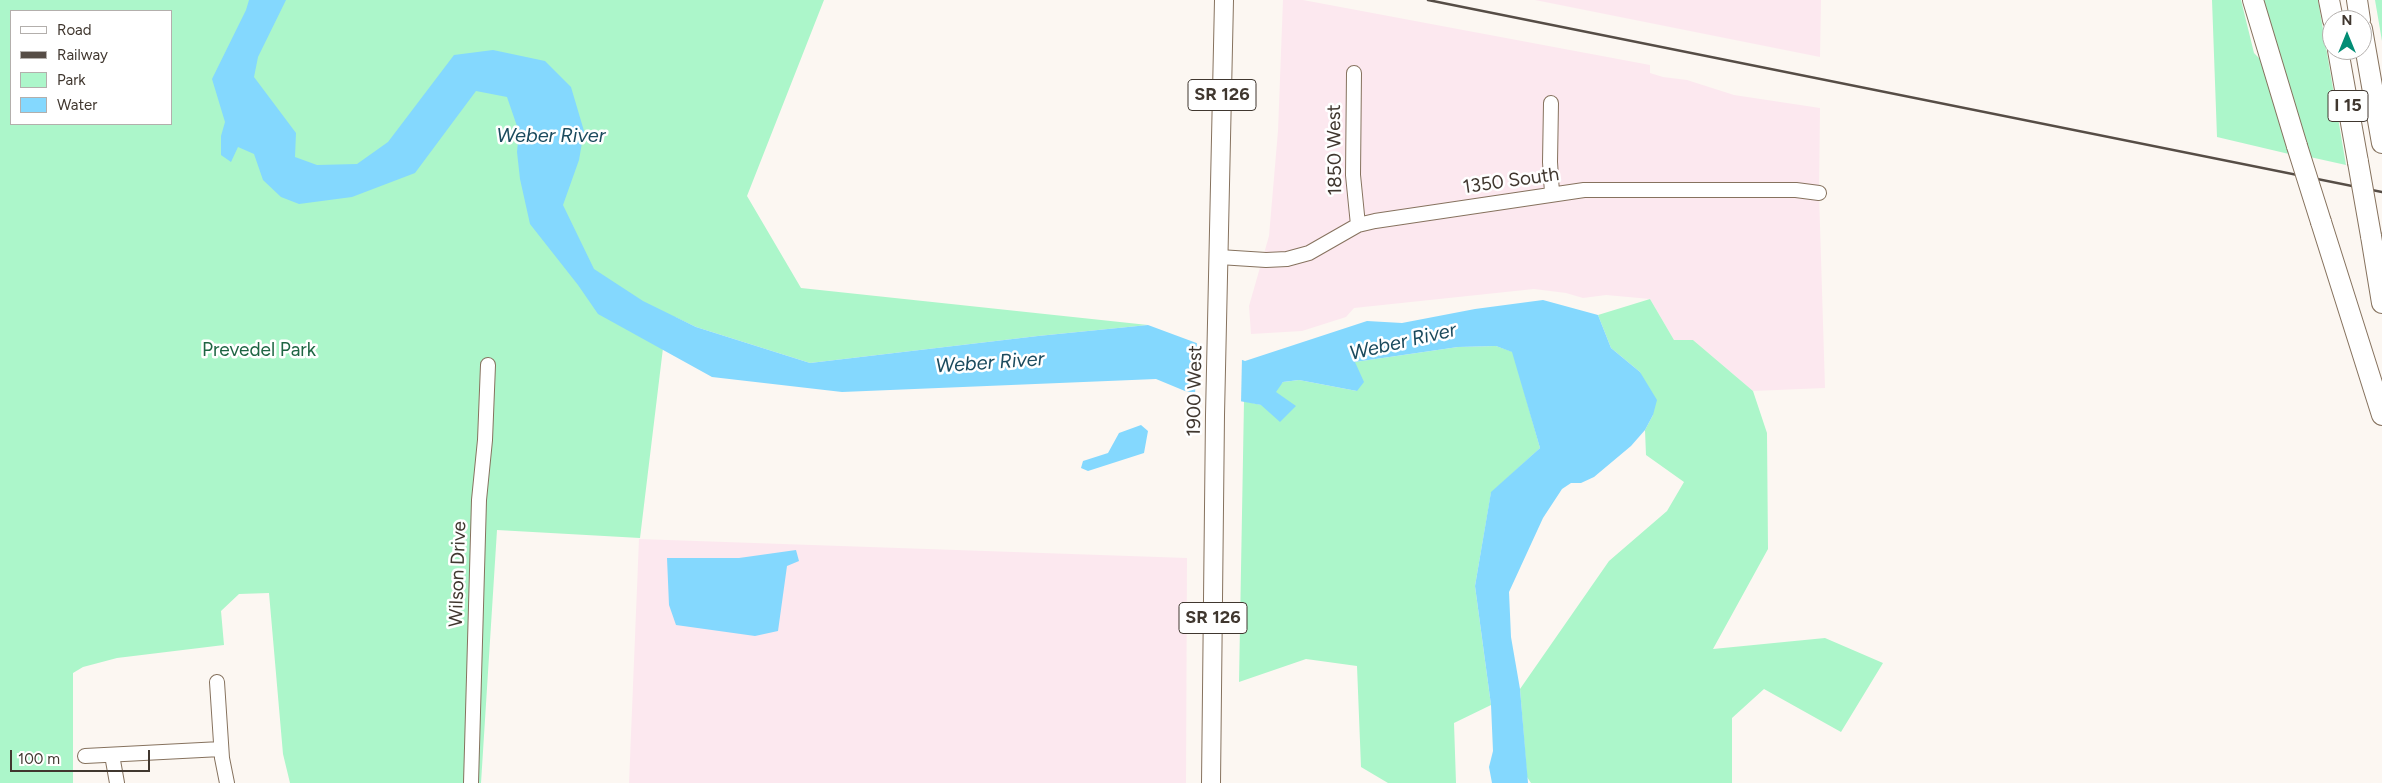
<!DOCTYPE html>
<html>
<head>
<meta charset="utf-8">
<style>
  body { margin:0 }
  #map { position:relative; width:2382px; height:783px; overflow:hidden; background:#fcf7f2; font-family:Figtree,sans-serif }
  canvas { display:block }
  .legend { position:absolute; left:10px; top:10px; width:162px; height:115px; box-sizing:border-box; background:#fff; border:1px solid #b3afac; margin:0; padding:6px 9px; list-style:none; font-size:15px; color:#40372f }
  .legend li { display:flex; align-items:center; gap:10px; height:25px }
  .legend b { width:25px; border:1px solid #b3afac }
  .north { position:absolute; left:2322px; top:10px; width:50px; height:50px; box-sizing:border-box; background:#fff; border:1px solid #b3afac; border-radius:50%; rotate:0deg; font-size:14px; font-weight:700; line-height:20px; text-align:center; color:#40372f }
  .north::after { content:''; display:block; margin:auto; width:18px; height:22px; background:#028d75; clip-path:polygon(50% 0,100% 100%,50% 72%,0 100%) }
  .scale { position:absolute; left:10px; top:750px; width:140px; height:22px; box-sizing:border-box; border:2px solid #40372f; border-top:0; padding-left:6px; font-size:15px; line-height:18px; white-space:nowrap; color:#40372f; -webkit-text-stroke:4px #fff; paint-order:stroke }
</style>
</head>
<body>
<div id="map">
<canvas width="2382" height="783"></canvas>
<ul class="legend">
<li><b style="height:6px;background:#fff"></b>Road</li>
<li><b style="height:6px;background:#564d46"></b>Railway</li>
<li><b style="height:14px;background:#acf6ca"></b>Park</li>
<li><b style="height:14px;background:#84d8fe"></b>Water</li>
</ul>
<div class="north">N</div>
<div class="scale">100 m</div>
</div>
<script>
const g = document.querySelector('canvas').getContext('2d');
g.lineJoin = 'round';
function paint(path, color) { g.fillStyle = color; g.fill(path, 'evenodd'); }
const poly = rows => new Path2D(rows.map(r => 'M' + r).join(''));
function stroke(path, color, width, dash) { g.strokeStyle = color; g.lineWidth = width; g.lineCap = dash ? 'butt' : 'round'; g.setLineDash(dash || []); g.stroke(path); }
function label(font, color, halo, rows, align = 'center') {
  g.font = font + ' Figtree,sans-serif'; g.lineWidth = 5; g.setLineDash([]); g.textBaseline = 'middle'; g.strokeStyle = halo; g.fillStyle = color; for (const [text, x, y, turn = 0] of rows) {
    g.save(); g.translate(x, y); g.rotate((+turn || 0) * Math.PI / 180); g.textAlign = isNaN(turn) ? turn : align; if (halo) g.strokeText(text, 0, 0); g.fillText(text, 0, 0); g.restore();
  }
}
const industrial = poly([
  [1283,0,1303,0,1650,65,1650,73,1663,77,1687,80,1734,95,1820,108,1819,193,1825,388,1753,391,1693,340,1674,340,1650,299,1606,295,1583,298,1566,293,1534,289,1354,308,1346,317,1302,331,1251,334,1249,306,1269,236,1278,131],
  [1535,0,1821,0,1820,57],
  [639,539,1187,558,1186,783,629,783]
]);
const green = poly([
  [0,0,824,0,747,196,801,288,1148,325,1038,336,810,363,696,327,675,317,661,347,663,348,640,538,497,530,481,783,290,783,283,754,269,593,239,594,221,611,224,645,117,658,83,667,73,673,73,783,0,783],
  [11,11,171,11,171,124,11,124],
  [2212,0,2241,0,2254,53,2261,60,2289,154,2217,137],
  [2264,0,2318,0,2346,165,2310,157],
  [2375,0,2382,0,2382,41],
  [1650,299,1674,340,1693,340,1753,391,1767,433,1768,549,1713,649,1825,638,1883,663,1841,732,1764,689,1732,718,1732,783,1531,783,1527,777,1520,689,1609,561,1667,511,1684,482,1646,455,1645,430,1653,415,1640,372,1611,348,1598,315],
  [1496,346,1513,352,1540,448,1491,493,1475,586,1491,705,1454,723,1456,783,1388,783,1361,767,1357,666,1306,659,1239,682,1244,401,1261,405,1283,382,1299,380,1357,391,1355,362,1458,347]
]);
const water = poly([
  [249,0,286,0,258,57,254,77,296,133,295,157,317,165,357,164,388,142,454,55,493,50,545,61,571,87,584,131,579,160,563,205,594,269,643,301,696,327,810,363,1038,336,1148,325,1245,361,1367,321,1402,323,1475,309,1543,300,1598,315,1611,348,1640,372,1657,400,1653,415,1645,430,1631,446,1594,477,1581,483,1571,483,1562,489,1543,518,1509,592,1511,637,1520,689,1528,783,1492,783,1489,767,1493,751,1491,705,1475,586,1491,492,1540,448,1512,352,1496,346,1458,347,1355,362,1364,382,1357,391,1299,380,1283,382,1276,392,1296,406,1280,422,1261,405,1185,391,1156,379,842,392,712,377,598,314,578,285,530,224,520,179,517,152,519,132,507,97,476,91,415,173,352,197,299,204,281,197,263,180,254,154,238,147,231,162,221,155,221,136,225,122,212,79,246,10],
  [1141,425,1148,431,1144,453,1088,471,1081,468,1083,461,1108,453,1119,433],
  [796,550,799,561,787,566,778,631,755,636,676,625,669,605,667,558,739,558]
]);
const pier = poly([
  [1197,341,1242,357,1241,403,1195,396]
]);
const minor = poly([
  [1354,73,1353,175,1358,225],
  [1551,103,1550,162,1552,193],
  [1219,257,1266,260,1287,259,1309,253,1358,225,1375,221,1584,190,1796,190,1819,193],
  [217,682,222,758,227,783],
  [112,755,117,783],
  [85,756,221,749],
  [471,783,479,500,485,440,488,365]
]);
const major = poly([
  [1211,783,1215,415,1224,0]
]);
const highway = poly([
  [2253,0,2297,146],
  [2329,0,2333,20],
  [2357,0,2360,20],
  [2362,29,2382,143],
  [2338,50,2358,162],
  [2321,222,2382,415],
  [2371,236,2382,303]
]);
const rail = poly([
  [1428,0,2382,192]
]);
const highwayBridge = poly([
  [2297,146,2321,222],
  [2358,162,2371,236]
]);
const shields = [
  [1222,95,68],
  [2348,106,40],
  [1213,618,68]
];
const shieldNames = [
  ["SR 126",1222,95],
  ["I 15",2348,106],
  ["SR 126",1213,618]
];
const streetNames = [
  ["1850 West",1335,150,-91],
  ["1350 South",1511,181,-8],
  ["1900 West",1195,391,-89],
  ["Wilson Drive",458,574,-88]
];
const parkNames = [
  ["Prevedel Park",259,350]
];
const waterNames = [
  ["Weber River",551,136],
  ["Weber River",1403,342,-13],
  ["Weber River",990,363,-4]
];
paint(industrial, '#fce8ef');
paint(green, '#acf6ca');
paint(water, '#84d8fe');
paint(pier, '#fcf7f2');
stroke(minor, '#86725e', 16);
stroke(major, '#86725e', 20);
stroke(highway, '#86725e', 22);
stroke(minor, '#fff', 14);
stroke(major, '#fff', 18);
stroke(highway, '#fff', 20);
stroke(rail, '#564d46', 2.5);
stroke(highwayBridge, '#86725e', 22, []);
stroke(highwayBridge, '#fff', 20);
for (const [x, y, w] of shields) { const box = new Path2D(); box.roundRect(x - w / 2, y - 15.5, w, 31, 4); g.fillStyle = '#fff'; g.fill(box); stroke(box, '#40372f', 1); }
label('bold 18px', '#40372f', null, shieldNames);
label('19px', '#40372f', '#fff', streetNames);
label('19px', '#1e6543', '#fff', parkNames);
label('italic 20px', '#1b4b5e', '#fff', waterNames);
</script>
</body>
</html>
